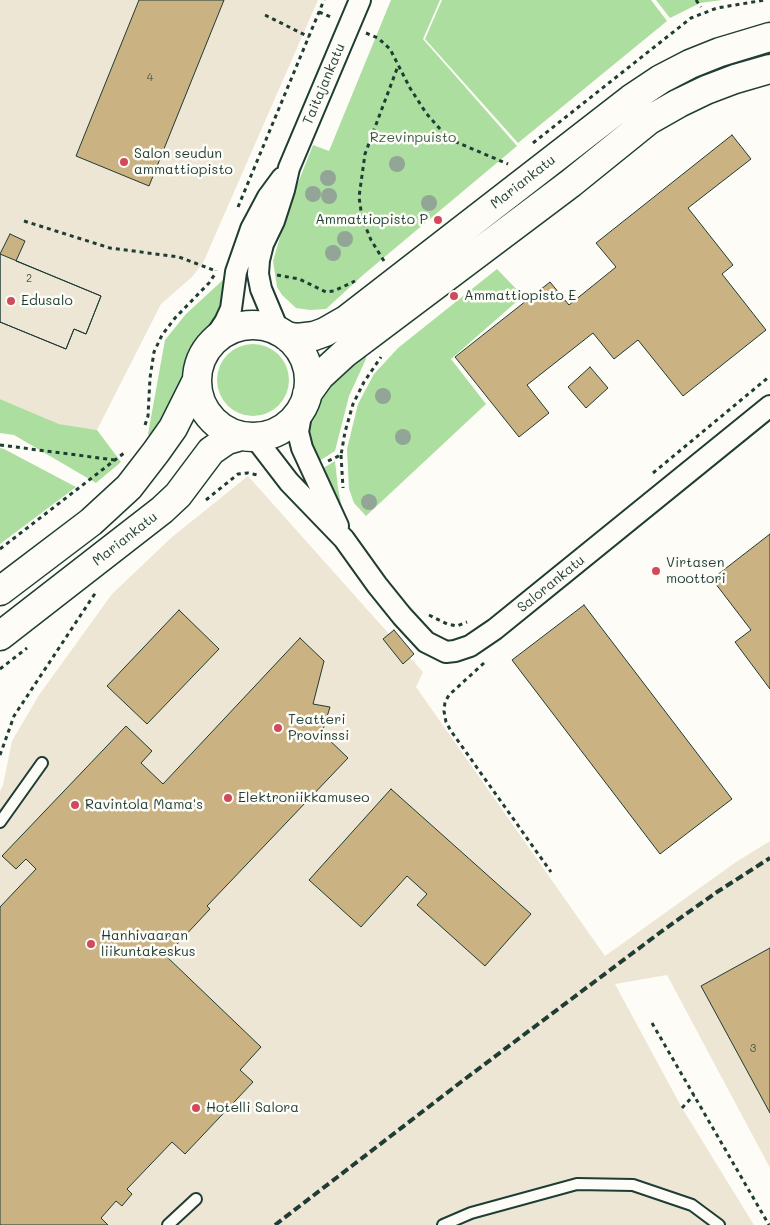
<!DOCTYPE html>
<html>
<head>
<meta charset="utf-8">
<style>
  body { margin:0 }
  canvas { display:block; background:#fdfcf7 }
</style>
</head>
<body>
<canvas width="770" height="1225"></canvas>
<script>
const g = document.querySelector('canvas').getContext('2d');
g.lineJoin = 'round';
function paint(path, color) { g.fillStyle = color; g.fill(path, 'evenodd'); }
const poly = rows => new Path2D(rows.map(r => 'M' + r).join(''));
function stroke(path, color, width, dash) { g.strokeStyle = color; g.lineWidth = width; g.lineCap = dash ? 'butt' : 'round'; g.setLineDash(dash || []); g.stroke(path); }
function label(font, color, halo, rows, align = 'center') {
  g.font = font + ' Mali,sans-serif'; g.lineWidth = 5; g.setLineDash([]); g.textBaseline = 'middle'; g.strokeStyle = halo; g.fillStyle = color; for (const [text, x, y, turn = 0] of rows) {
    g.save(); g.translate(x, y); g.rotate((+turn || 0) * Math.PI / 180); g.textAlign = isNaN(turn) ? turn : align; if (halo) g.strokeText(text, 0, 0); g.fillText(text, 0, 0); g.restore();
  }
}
const built = poly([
  [0,0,318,0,203,263,192,277,161,304,97,430,59,424,0,399],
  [248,476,423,672,416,687,605,956,736,862,770,841,770,1168,667,975,615,984,682,1108,754,1225,0,1225,0,791,3,785,12,741,39,695,112,594,172,537]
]);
const green = poly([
  [391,0,440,0,423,39,517,146,363,275,326,309,310,310,296,308,282,295,277,287,273,261,290,203,313,145,329,151],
  [442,0,651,0,667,21,518,143,425,39],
  [656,0,722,0,700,3,670,18],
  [497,269,523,296,451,359,486,404,366,516,354,503,349,489,347,449,358,404,374,374,398,348],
  [225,278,227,280,221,318,197,351,182,394,152,438,148,434,165,340,186,314],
  '217 380a36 36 0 1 1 72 0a36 36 0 1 1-72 0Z',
  [366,352,366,359,349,396,335,451,316,463,306,425,309,412,316,398],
  [0,399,59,424,97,430,121,462,96,483,14,435,0,433],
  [0,448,4,449,76,487,0,544],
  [335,461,338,488,343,514,320,470]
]);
const building = poly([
  [139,0,224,0,149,186,76,156,139,0],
  [732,135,751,159,688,208,733,265,722,274,766,330,683,396,638,340,614,359,593,333,527,385,549,413,519,437,455,357,550,282,569,305,616,267,596,243,732,135],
  [10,234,25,241,16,261,101,296,86,334,74,329,66,349,0,322,0,254,10,234],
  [0,254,101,296,86,334,74,329,66,349,0,322,0,254],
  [590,367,608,388,586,408,568,387,590,367],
  [770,534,770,689,735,642,751,630,712,579,770,534],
  [584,605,732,799,660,854,512,660,584,605],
  [179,610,219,649,147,724,107,686,179,610],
  [394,630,414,654,403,664,383,639,394,630],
  [300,638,324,661,313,704,330,707,322,733,348,758,207,906,210,909,166,956,261,1047,240,1070,253,1082,185,1154,172,1142,127,1189,132,1194,122,1206,116,1201,101,1218,108,1225,0,1225,0,907,36,869,26,859,16,869,2,856,126,726,152,751,141,763,163,784,300,638],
  [391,789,531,914,485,966,417,905,427,894,407,876,361,927,309,880,391,789],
  [770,948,770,1113,701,986,770,948]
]);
const path = poly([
  [696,0,701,7],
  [319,12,333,18],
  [265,15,309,37],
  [366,33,378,38,390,49,410,88,426,113,449,139,508,164],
  [533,143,691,18,717,8,765,0],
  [238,207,324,0],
  [24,221,110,248,179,257,216,271,216,270],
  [384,261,371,240,362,218,359,197,365,154,398,66],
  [277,275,299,279,326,292,334,291,355,281],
  [145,425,148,416,150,378,154,352,162,335,175,318,209,283,215,274],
  [0,445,115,460],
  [341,455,343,488],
  [328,461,341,455,345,432,353,404,364,382,381,357],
  [653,473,770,376],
  [206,500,238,474,248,473,258,475],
  [0,549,124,453],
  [429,615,447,624,457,626,467,622],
  [484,663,449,695,445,702,444,711,446,722,451,731,551,872],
  [0,669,27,648],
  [0,755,14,716,96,592],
  [652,1023,769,1225],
  [682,1108,694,1095]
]);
const lane = poly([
  [0,822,42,763],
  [168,1225,196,1199],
  [443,1225,471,1213,577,1184,633,1185,692,1205,719,1225]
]);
const street = poly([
  [279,332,261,289,258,274,259,260,263,244,274,221,284,190,289,168,360,0],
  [209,346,225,322,231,309,236,272,251,229,268,197,282,178],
  [302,409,298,432,302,448,338,526],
  [250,438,259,443,289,482,344,539,377,585,402,616,426,642,446,652,455,651,470,646,495,629,770,406]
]);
const secondary = poly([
  '197 381a56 56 0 1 1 112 0a56 56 0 1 1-112 0Z',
  [286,336,297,338,314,336,325,332,346,320,631,99,661,79,690,64,720,52,770,37],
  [307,394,320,376,345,353,571,183,649,120,679,103,706,90,735,79,770,69],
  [0,591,91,522,129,487,156,452,173,428,196,382],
  [0,636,162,510,178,495,211,451,227,440,241,436]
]);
const rail = poly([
  [275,1225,461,1082,662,931,717,892,770,858]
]);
const trees = [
  [397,164],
  [328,178],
  [313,194],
  [329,196],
  [429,203],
  [345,239],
  [333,253],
  [383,396],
  [403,437],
  [369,502]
];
const markers = [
  [124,162,5,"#d1495b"],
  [438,220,5,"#d1495b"],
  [454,296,5,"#d1495b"],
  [11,301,5,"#d1495b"],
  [656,571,5,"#d1495b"],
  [278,728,5,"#d1495b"],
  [228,798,5,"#d1495b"],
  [75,805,5,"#d1495b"],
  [91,944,5,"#d1495b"],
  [196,1108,5,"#d1495b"]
];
const numberNames = [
  ["4",150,78],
  ["2",29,279],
  ["3",753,1049]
];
const streetNames = [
  ["Taitajankatu",324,84,-67],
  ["Mariankatu",523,182,-38],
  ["Mariankatu",125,539,-38],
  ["Salorankatu",551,584,-39]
];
const parkNames = [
  ["Rzevinpuisto",413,138]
];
const poiNames = [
  ["Salon seudun",134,154],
  ["ammattiopisto",134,170],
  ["Ammattiopisto P",428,220,"right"],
  ["Ammattiopisto E",464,296],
  ["Edusalo",21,301],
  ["Virtasen",666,563],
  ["moottori",666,579],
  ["Teatteri",288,720],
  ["Provinssi",288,736],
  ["Elektroniikkamuseo",238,798],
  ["Ravintola Mama's",85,805],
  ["Hanhivaaran",101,936],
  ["liikuntakeskus",101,952],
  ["Hotelli Salora",206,1108]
];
paint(built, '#eee6d4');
paint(green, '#acde9f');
paint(building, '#cbb282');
stroke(building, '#1f3d34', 1);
stroke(lane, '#1f3d34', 14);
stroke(street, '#1f3d34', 24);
stroke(secondary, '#1f3d34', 31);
stroke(path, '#1f3d34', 3, [4, 4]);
stroke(lane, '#fdfcf7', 10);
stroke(street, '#fdfcf7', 20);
stroke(secondary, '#fdfcf7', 28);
stroke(rail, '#1f3d34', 4, [8, 4]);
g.fillStyle = '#92a597';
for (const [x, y] of trees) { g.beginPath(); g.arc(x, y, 8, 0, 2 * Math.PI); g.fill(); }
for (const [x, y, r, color] of markers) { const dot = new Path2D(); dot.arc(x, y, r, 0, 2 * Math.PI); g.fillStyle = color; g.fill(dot); stroke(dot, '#fdfcf7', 2); }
label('11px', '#4a5a48', null, numberNames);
label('14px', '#1f3d34', '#fdfcf7', streetNames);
label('14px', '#3b5d49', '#fdfcf7', parkNames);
label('14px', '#1f3d34', '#fdfcf7', poiNames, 'left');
</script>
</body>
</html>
